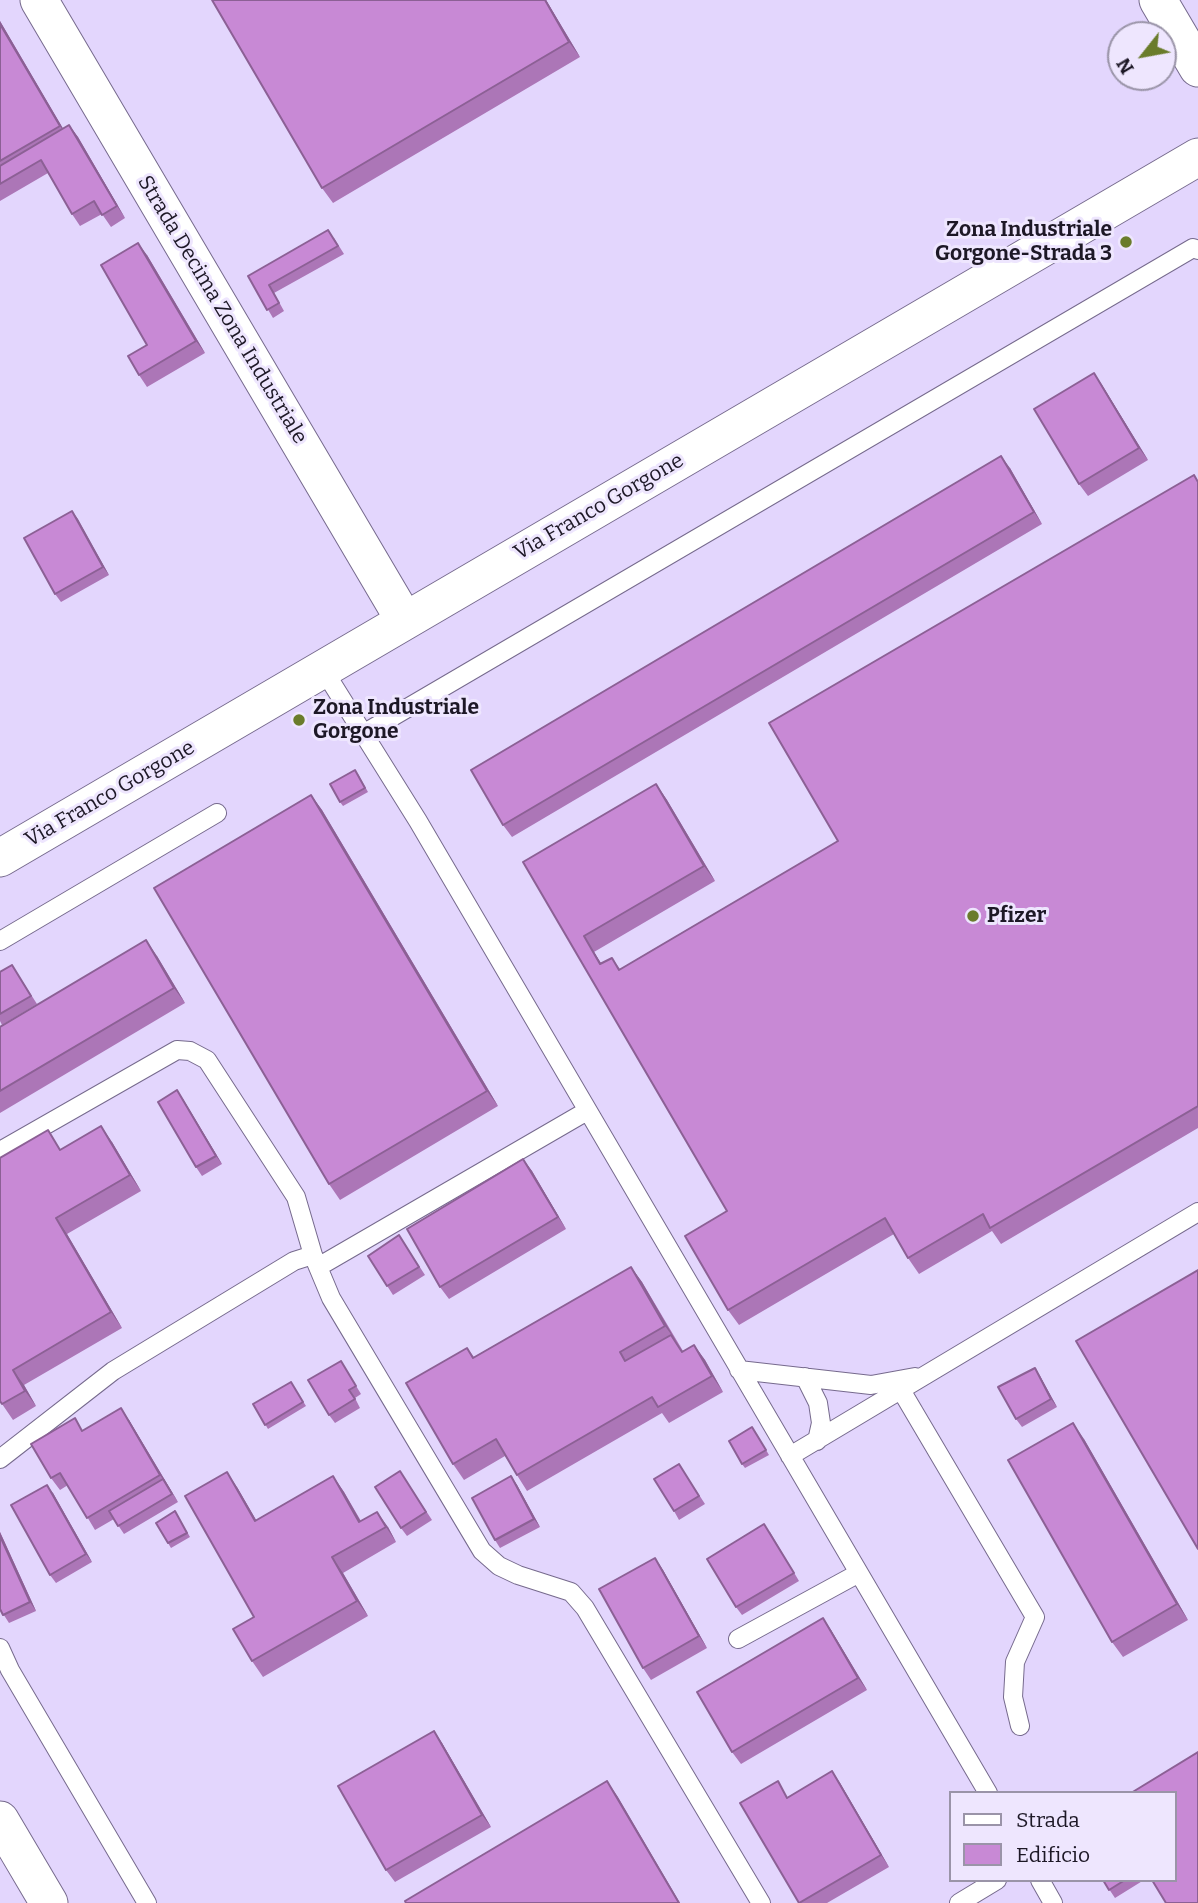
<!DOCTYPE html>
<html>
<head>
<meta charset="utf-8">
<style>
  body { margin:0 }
  #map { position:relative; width:1198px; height:1903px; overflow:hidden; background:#e3d6fd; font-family:Bitter,serif }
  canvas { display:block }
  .legend { position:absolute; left:949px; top:1791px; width:228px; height:91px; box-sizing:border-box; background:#eee6fe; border:2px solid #9a94a8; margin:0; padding:9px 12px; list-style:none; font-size:21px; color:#1d1826 }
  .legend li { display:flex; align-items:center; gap:14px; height:35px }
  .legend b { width:35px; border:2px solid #9a94a8 }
  .north { position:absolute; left:1107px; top:21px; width:70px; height:70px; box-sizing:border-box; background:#eee6fe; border:2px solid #9a94a8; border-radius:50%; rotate:239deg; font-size:19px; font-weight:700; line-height:28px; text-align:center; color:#1d1826 }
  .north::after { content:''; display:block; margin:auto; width:24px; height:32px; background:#6a7c2b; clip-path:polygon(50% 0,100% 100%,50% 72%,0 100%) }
</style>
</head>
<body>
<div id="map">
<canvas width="1198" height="1903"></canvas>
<ul class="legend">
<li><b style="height:9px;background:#fff"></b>Strada</li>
<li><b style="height:19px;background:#c889d5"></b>Edificio</li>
</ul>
<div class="north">N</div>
</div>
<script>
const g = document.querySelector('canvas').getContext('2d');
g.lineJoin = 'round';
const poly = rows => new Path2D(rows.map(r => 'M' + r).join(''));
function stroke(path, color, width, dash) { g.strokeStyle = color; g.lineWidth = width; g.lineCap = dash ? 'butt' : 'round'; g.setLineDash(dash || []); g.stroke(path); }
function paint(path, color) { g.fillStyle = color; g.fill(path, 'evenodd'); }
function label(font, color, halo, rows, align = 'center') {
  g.font = font + ' Bitter,serif'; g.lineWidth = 6; g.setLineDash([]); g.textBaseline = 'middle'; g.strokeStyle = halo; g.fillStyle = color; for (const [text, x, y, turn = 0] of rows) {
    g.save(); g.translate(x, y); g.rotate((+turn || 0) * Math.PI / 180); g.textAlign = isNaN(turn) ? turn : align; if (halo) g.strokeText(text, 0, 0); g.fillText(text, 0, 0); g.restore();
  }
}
const service = poly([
  [323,669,418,821,988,1793],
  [363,734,1193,248,1198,250],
  [0,941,217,813],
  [0,1151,177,1050,190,1051,207,1060,296,1197,313,1255,331,1298,482,1551,499,1566,518,1575,571,1592,585,1608,761,1903],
  [318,1267,587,1111],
  [739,1370,871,1385,915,1377],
  [805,1377,818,1403,821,1423,817,1441],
  [901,1390,1035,1617,1015,1662,1013,1697,1020,1726],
  [790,1456,1198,1212],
  [0,1459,113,1371,294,1261,313,1255],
  [738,1639,859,1573],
  [0,1648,10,1670,147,1903],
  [1040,1880,1053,1903],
  [959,1903,997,1880]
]);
const minor = poly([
  [39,0,405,621],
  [1158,0,1198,68],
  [0,858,1198,157],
  [0,1820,49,1903]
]);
const wall = poly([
  [546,0,580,57,333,203,322,188],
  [0,21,63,129,69,125,78,137,125,218,111,227,102,214,80,226,72,214,48,173,0,201],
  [334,238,344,254,274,293,284,311,273,318,248,276],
  [147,255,205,353,147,387,139,375,147,345],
  [1094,373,1102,385,1148,460,1088,496,1079,484],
  [1010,468,1042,524,512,837,503,825],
  [1198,480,1198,1128,1001,1244,992,1231,919,1274,908,1258,894,1234,739,1325,728,1310,727,1211,523,862,656,784,667,800,715,881,594,952,601,963,612,958,620,969,838,841],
  [72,511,109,575,61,602,55,594],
  [358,774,368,792,343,806,340,802],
  [311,795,322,810,498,1106,340,1200,329,1184],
  [157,956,185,1003,0,1113,0,1027],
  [12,965,37,1004,2,1025,0,1021,0,972],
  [183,1099,222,1164,202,1176,196,1167],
  [112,1142,141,1191,67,1234,122,1328,24,1385,36,1406,13,1420,0,1401,61,1150],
  [523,1159,532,1171,566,1229,449,1299,440,1287],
  [399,1235,425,1275,393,1295,368,1256],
  [631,1267,642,1282,683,1351,694,1345,705,1360,723,1392,669,1423,662,1413,527,1491,505,1456,464,1480,453,1464,467,1348,474,1357],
  [341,1361,361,1394,355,1398,360,1408,335,1423,329,1415],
  [1035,1368,1040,1376,1057,1407,1022,1427,1016,1419],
  [291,1382,306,1406,268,1429,253,1404],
  [129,1420,178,1502,124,1534,114,1519,95,1530,68,1485,60,1490,51,1478,83,1431],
  [755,1431,769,1455,745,1468,742,1464],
  [1084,1439,1188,1620,1123,1657,1112,1642],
  [679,1464,705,1504,679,1520,674,1511],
  [400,1471,432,1520,407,1536,401,1528],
  [333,1476,344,1492,361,1521,388,1527,396,1542,343,1573,368,1616,263,1677,252,1661,254,1617,237,1487,256,1520],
  [511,1476,517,1485,540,1527,500,1548,495,1540],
  [53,1493,92,1562,56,1583,50,1575],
  [178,1516,190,1537,171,1548,168,1543],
  [0,1532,36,1611,9,1623,0,1609],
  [770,1532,799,1581,742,1615,736,1607],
  [655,1558,663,1570,707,1648,651,1680,643,1668],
  [823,1618,831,1630,867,1690,741,1764,732,1752],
  [434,1731,442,1743,491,1827,395,1882,386,1870],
  [832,1771,840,1783,889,1867,827,1903,799,1903,788,1797],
  [1103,1880,1144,1880,1115,1898]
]);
const shadedWall = poly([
  [545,0,546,0,580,57,569,42],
  [0,21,71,142,60,126,0,24],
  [69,125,78,137,125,218,117,206],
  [138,243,147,255,205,353,196,341],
  [1094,373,1102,385,1148,460,1139,448],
  [1001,456,1010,468,1042,524,1034,512],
  [72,511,78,519,109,575,103,567],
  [656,784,667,800,715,881,704,866],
  [311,795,322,810,498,1106,487,1091],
  [584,936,594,952,611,980,600,964],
  [146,940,157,956,185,1003,174,988],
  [177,1090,183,1099,222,1164,216,1156],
  [101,1126,112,1142,141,1191,130,1175],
  [523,1159,532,1171,566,1229,558,1217],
  [56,1218,67,1234,122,1328,111,1312],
  [631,1267,642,1282,676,1341,665,1326],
  [694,1345,705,1360,723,1392,712,1376],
  [1035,1368,1040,1376,1057,1407,1051,1399],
  [13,1370,24,1385,36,1406,25,1391],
  [121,1408,129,1420,178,1502,160,1475],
  [1073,1423,1084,1439,1188,1620,1177,1604],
  [227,1472,237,1487,266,1537,255,1521],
  [333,1476,344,1492,370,1538,359,1522],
  [511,1476,517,1485,540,1527,534,1519],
  [47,1485,53,1493,92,1562,86,1554],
  [377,1512,388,1527,396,1542,386,1527],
  [0,1532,36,1611,30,1602,0,1536],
  [332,1557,343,1573,368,1616,357,1601],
  [655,1558,663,1570,707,1648,699,1636],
  [823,1618,831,1630,867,1690,858,1678],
  [434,1731,442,1743,491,1827,482,1815],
  [832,1771,840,1783,889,1867,881,1855],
  [607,1781,618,1797,680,1903,679,1903]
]);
const building = poly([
  [212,0,545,0,569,42,322,188,212,0],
  [0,24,60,126,0,161,0,24],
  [69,125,117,206,102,215,94,201,72,214,41,160,0,184,0,166,69,125],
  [328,230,338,246,269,285,279,303,267,310,248,276,328,230],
  [138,243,196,341,139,375,128,356,147,345,101,265,138,243],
  [1094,373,1139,448,1079,484,1034,409,1094,373],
  [1001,456,1034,512,503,825,471,770,1001,456],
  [1194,475,1198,482,1198,1106,990,1228,983,1214,908,1258,885,1218,728,1310,685,1236,727,1211,523,862,656,784,704,866,584,936,600,964,612,958,619,970,838,841,769,723,1194,475],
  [72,511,103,567,55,594,24,538,72,511],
  [355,770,365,788,340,802,330,784,355,770],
  [311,795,487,1091,329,1184,154,888,311,795],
  [146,940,174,988,0,1091,0,1027,146,940],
  [12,965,31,996,0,1014,0,972,12,965],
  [177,1090,216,1156,196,1167,158,1102,177,1090],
  [101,1126,130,1175,56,1218,111,1312,13,1370,25,1391,2,1404,0,1401,0,1158,48,1130,60,1150,101,1126],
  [523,1159,558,1217,440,1287,407,1229,523,1159],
  [399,1235,419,1267,387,1286,368,1256,399,1235],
  [631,1267,665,1326,620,1352,625,1361,671,1335,682,1352,694,1345,712,1376,658,1407,652,1397,517,1475,496,1439,453,1464,406,1383,467,1348,473,1358,631,1267],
  [1198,1270,1198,1549,1076,1341,1198,1270],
  [341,1361,356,1386,349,1390,355,1399,329,1415,308,1380,341,1361],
  [1035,1368,1051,1399,1016,1419,998,1387,1035,1368],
  [291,1382,303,1402,265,1425,253,1404,291,1382],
  [121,1408,160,1475,87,1518,60,1473,51,1478,31,1444,75,1418,82,1431,121,1408],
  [1073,1423,1177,1604,1112,1642,1008,1460,1073,1423],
  [752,1427,766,1450,742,1464,729,1441,752,1427],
  [679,1464,699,1496,674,1511,654,1479,679,1464],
  [400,1471,426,1512,401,1528,375,1487,400,1471],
  [227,1472,255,1521,333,1476,359,1522,377,1512,386,1527,332,1557,357,1601,252,1661,233,1629,254,1617,185,1496,227,1472],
  [511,1476,534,1519,495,1540,472,1498,511,1476],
  [163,1479,172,1494,118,1526,109,1511,163,1479],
  [47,1485,86,1554,50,1575,11,1505,47,1485],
  [175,1511,187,1533,168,1543,156,1523,175,1511],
  [764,1524,794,1573,736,1607,707,1559,764,1524],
  [0,1536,30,1602,3,1615,0,1609,0,1536],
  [655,1558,699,1636,643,1668,599,1589,655,1558],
  [823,1618,858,1678,732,1752,697,1692,823,1618],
  [434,1731,482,1815,386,1870,338,1786,434,1731],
  [1198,1752,1198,1903,1166,1903,1152,1880,1175,1880,1175,1793,1131,1793,1198,1752],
  [832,1771,881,1855,799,1903,740,1803,778,1781,787,1798,832,1771],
  [607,1781,679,1903,406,1903,405,1901,607,1781],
  [1103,1880,1125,1880,1109,1890,1103,1880]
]);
const markers = [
  [1126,242,7,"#6a7c2b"],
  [299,720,7,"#6a7c2b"],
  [973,916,7,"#6a7c2b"]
];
const poiNames = [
  ["Zona Industriale",1112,230,"right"],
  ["Gorgone-Strada 3",1112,254,"right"],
  ["Zona Industriale",313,708],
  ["Gorgone",313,732],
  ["Pfizer",987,916]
];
const streetNames = [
  ["Strada Decima Zona Industriale",222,310,59],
  ["Via Franco Gorgone",599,507,-30],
  ["Via Franco Gorgone",110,794,-30]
];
stroke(service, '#766a8d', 20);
stroke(minor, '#766a8d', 39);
stroke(service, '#fff', 18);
stroke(minor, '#fff', 37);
paint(wall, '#ac76b7');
paint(shadedWall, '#8c6095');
paint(building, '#c889d5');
stroke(building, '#8c6095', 2);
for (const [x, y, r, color] of markers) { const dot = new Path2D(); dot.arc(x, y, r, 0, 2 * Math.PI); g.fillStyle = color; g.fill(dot); stroke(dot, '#eee6fe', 2.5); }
label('bold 21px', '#1d1826', '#eee6fe', poiNames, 'left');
label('21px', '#1d1826', '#eee6fe', streetNames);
</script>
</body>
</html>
